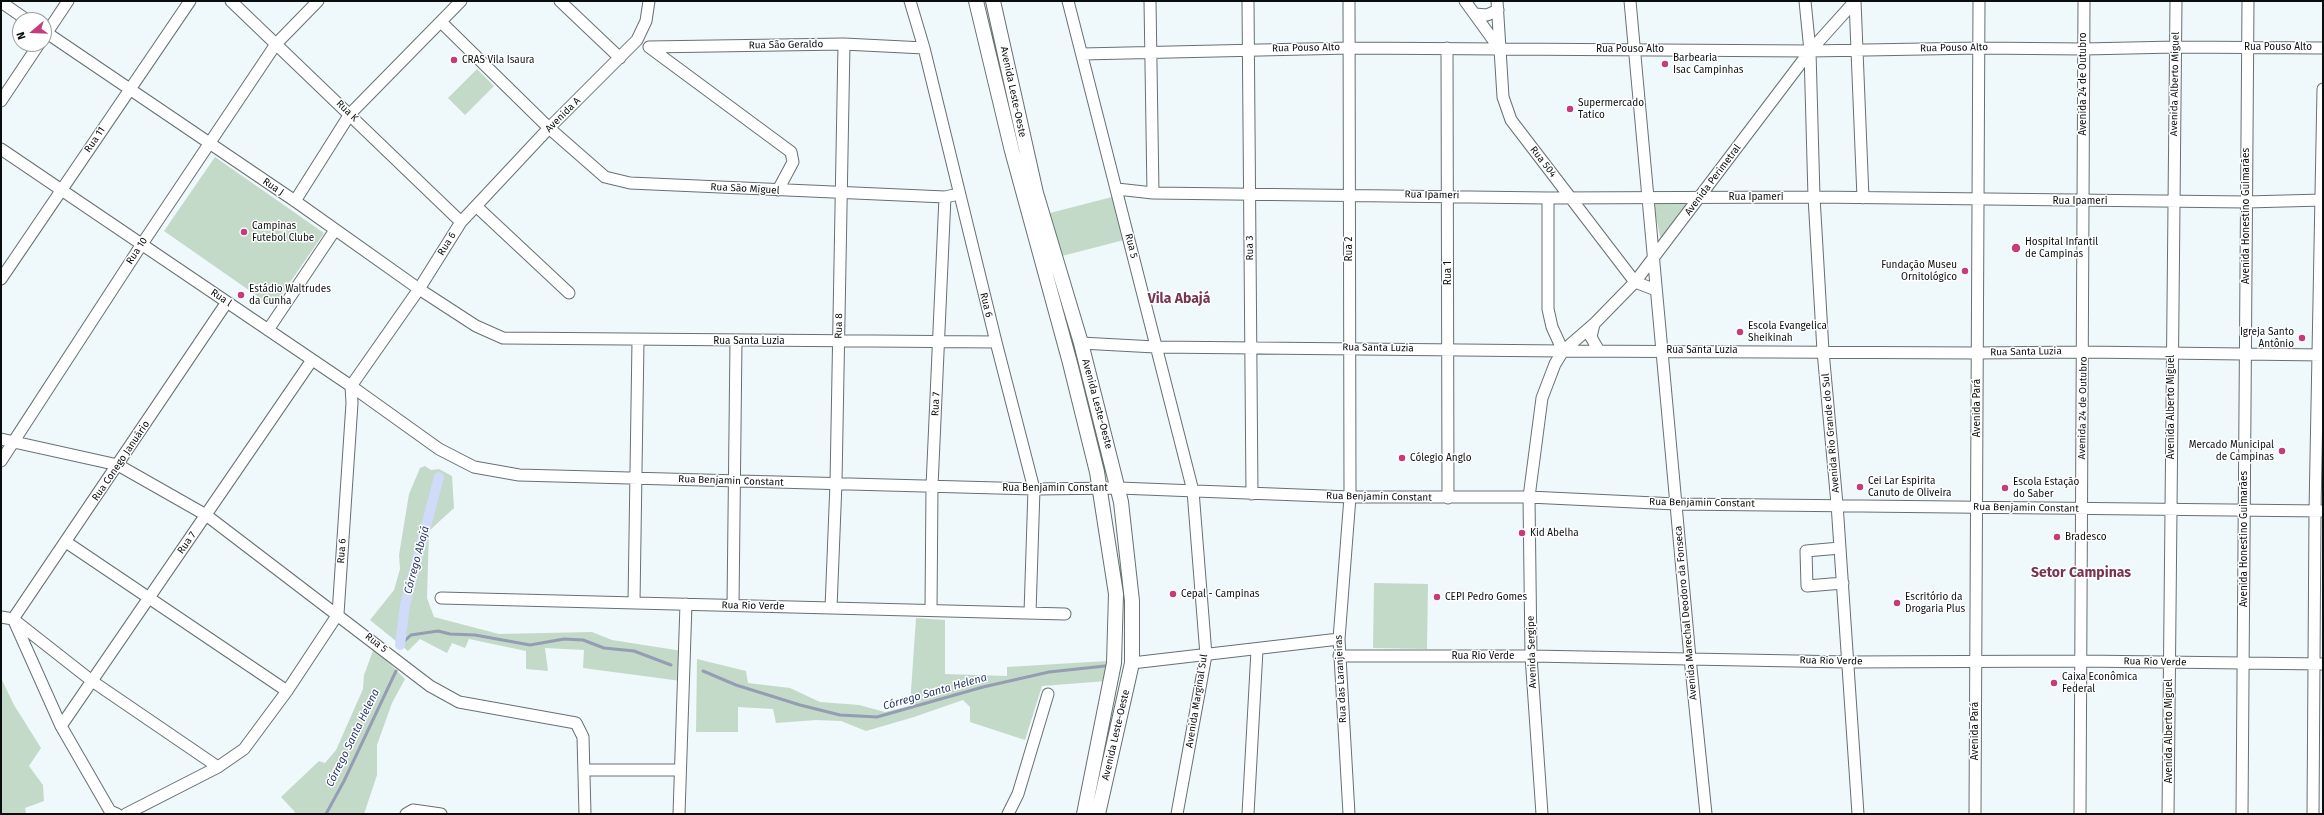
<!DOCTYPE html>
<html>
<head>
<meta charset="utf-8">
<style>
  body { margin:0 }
  #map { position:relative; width:2324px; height:815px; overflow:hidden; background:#eff8fa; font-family:"Fira Sans",sans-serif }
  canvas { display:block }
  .frame { position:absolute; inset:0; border:2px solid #0a0d0e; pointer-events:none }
  .north { position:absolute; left:12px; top:12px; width:40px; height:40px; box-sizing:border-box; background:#fff; border:1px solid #9d9e9f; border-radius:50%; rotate:251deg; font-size:11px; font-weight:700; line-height:16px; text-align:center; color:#0a0d0e }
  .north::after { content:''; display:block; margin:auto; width:14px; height:18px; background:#c43c7a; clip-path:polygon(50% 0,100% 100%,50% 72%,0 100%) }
</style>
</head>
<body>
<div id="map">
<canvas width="2324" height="815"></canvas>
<div class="frame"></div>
<div class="north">N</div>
</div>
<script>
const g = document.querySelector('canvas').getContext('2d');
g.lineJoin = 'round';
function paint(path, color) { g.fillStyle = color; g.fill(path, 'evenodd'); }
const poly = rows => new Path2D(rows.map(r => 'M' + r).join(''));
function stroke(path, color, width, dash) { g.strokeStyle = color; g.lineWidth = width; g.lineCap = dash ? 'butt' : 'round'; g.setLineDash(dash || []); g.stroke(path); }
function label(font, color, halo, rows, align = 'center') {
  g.font = font + ' "Fira Sans",sans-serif'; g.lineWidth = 3; g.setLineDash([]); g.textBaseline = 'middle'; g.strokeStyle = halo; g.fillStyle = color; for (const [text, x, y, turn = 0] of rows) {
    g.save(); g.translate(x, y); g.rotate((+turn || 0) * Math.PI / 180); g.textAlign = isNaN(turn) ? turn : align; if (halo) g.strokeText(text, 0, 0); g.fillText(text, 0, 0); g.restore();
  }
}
const green = poly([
  [477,69,494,86,465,115,448,98],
  [215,157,324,233,273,307,164,231],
  [1112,197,1124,240,1062,256,1050,213],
  [1653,203,1687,203,1661,241],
  [425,466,431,470,439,469,452,476,454,508,429,531,427,598,434,617,499,634,592,632,612,640,682,651,681,681,583,668,584,650,545,648,548,671,526,669,526,651,469,639,465,648,452,643,447,653,420,639,408,651,370,620,394,590,400,569,399,555,409,494,420,468],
  [1374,583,1428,584,1427,649,1373,648],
  [916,618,945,620,945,674,1007,676,1007,667,1107,661,1107,681,1042,686,1025,740,970,722,970,707,963,700,914,717,866,731,841,721,816,720,776,723,773,709,738,707,738,732,696,732,697,659,746,671,748,683,790,688,820,702,859,705,885,712,910,706],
  [374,648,405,679,392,703,377,745,377,775,364,814,293,814,295,812,281,797,319,761,325,763,336,750,363,689,364,675],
  [1,678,14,705,41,748,29,766,43,785,44,801,25,808,26,814,1,814]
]);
const stream = poly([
  [400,645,411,635,438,631,450,634,475,635,530,645,564,639,583,640,604,648,634,651,671,665],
  [703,671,736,685,800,705,840,715,877,717,983,687,1049,672,1105,666],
  [326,814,344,781,396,671]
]);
const canal = poly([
  [400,645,405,605,439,477]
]);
const minor = poly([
  [231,1,461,222],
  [560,1,620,58],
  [910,1,924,48,996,342,1034,489,1030,613],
  [1068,1,1193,491,1206,655,1177,814],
  [1150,1,1153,193],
  [1248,1,1252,494],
  [1465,1,1499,48],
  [1497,1,1503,97,1511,120,1635,282,1656,290],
  [1630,1,1690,658,1706,814],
  [1805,1,1810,51,1814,197,1823,351,1837,504,1858,814],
  [1855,1,1863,198],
  [1,2,27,20],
  [1475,14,1487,15,1498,10],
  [441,22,549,128,605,177,630,183,945,197,959,194],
  [44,31,295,201,419,289,476,326,503,338,996,342],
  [44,37,68,1],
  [649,47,844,44,924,48],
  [649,47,791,152,793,162,778,190],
  [1447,48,1448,498],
  [1082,54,1350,48,1810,51,1979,48,2084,49,2176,47,2323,48],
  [1,101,39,44],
  [1,149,351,386,439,449,474,467,519,475,1034,489,1119,488,1350,497,1529,497,1676,504,2323,511],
  [1117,189,1153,193,1548,198,1814,197,2246,202,2323,200],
  [1548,198,1548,309,1552,327,1563,351],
  [295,201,350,114,461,1],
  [476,206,569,293],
  [1,279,190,1],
  [1594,324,1591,337,1599,351],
  [268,330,335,230],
  [1081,343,1155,347,1563,351,1977,353,2084,352,2323,355],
  [1,439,118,465,206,515,430,686,459,702,576,723,583,737,585,814],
  [1,461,142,244,276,44,318,1],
  [66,542,287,691],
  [1840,548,1806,551,1807,586,1843,583],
  [441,598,1065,614],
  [634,602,638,340],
  [733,605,736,341],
  [831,608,836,483,844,44],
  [931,610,932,486,945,197],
  [1,617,13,619],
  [13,619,227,302],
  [13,619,92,681,218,767],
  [15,623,61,726,110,811,117,814],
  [1339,656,1531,656,1848,662,2082,661,2323,664],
  [1132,663,1339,639],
  [61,726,312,360],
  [585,770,680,770],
  [126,814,218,767,244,749,287,691,338,614,352,403,351,386,419,289,461,222,549,128,637,40,646,21,649,1],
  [406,814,413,810,441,814],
  [679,814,686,604],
  [1008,814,1018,794,1048,694],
  [1248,814,1257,650],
  [1349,814,1339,639,1350,497,1349,1],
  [1542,814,1531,656,1529,497,1542,398,1555,364,1563,351,1594,324,1635,282,1810,51,1855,1],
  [1975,814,1979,1],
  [2080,814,2084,1],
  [2168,814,2176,1],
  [2242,814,2248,1],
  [2313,814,2315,511,2323,89]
]);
const major = poly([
  [976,1,1012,151,1070,363,1097,472,1116,594,1114,663,1084,814],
  [993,1,1036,193,1081,343,1121,502,1132,601,1132,663,1098,814]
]);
const markers = [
  [454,60,4,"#c43c7a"],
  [1665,64,4,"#c43c7a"],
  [1570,109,4,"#c43c7a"],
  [244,232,4,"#c43c7a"],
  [2016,248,5,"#c43c7a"],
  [1965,271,4,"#c43c7a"],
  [241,295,4,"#c43c7a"],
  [1740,332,4,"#c43c7a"],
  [2302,338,4,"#c43c7a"],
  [2282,451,4,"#c43c7a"],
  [1402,458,4,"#c43c7a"],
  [1860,487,4,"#c43c7a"],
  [2005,488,4,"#c43c7a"],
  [1522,533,4,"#c43c7a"],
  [2057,537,4,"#c43c7a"],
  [1173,594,4,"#c43c7a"],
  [1437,597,4,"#c43c7a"],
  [1897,603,4,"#c43c7a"],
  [2054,683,4,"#c43c7a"]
];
const streetNames = [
  ["Rua São Geraldo",786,45,-1],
  ["Rua Pouso Alto",2278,47],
  ["Rua Pouso Alto",1306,48,-1],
  ["Rua Pouso Alto",1954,48,-1],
  ["Rua Pouso Alto",1630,49],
  ["Avenida 24 de Outubro",2083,84,-90],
  ["Avenida Alberto Miguel",2175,84,-89],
  ["Avenida Leste-Oeste",1013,92,78],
  ["Rua K",347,111,44],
  ["Avenida A",563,115,-45],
  ["Rua 11",95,140,-56],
  ["Rua 504",1543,162,52],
  ["Avenida Perimetral",1713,180,-53],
  ["Rua J",273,187,34],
  ["Rua São Miguel",745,189,3],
  ["Rua Ipameri",1432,195,1],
  ["Rua Ipameri",1756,197],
  ["Rua Ipameri",2080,201],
  ["Avenida Honestino Guimarães",2246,216,-90],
  ["Rua 6",447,244,-58],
  ["Rua 5",1131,246,76],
  ["Rua 3",1250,248,-91],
  ["Rua 2",1349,249,-90],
  ["Rua 10",137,251,-57],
  ["Rua 1",1448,273,-90],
  ["Rua l",221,298,34],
  ["Rua 6",986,305,76],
  ["Rua 8",839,326,-89],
  ["Rua Santa Luzia",749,341],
  ["Rua Santa Luzia",1378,348,1],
  ["Rua Santa Luzia",1702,350],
  ["Rua Santa Luzia",2026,352,-1],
  ["Rua 7",936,404,-87],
  ["Avenida Leste-Oeste",1097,404,75],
  ["Avenida Alberto Miguel",2171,407,-90],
  ["Avenida Pará",1977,408,-90],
  ["Avenida 24 de Outubro",2083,408,-89],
  ["Avenida Rio Grande do Sul",1831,433,-95],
  ["Rua Conego Januário",121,461,-56],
  ["Rua Benjamin Constant",731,481,2],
  ["Rua Benjamin Constant",1055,488],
  ["Rua Benjamin Constant",1379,497,1],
  ["Rua Benjamin Constant",1702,503,1],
  ["Rua Benjamin Constant",2026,508,1],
  ["Avenida Honestino Guimarães",2244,539,-90],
  ["Rua 7",187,543,-55],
  ["Rua 6",342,551,-86],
  ["Rua Rio Verde",753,606,1],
  ["Avenida Marechal Deodoro da Fonseca",1686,613,-95],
  ["Rua 5",376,643,38],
  ["Avenida Sergipe",1532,652,-92],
  ["Rua Rio Verde",1483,656],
  ["Rua Rio Verde",1831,661,1],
  ["Rua Rio Verde",2155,662,1],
  ["Rua das Laranjeiras",1341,679,-93],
  ["Avenida Marginal Sul",1197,701,-81],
  ["Avenida Pará",1975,731,-90],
  ["Avenida Alberto Miguel",2169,731,-90],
  ["Avenida Leste-Oeste",1116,735,-77]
];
const poiNames = [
  ["Barbearia",1673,58],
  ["Isac Campinhas",1673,70],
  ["CRAS Vila Isaura",462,60],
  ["Supermercado",1578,103],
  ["Tatico",1578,115],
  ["Campinas",252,226],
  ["Futebol Clube",252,238],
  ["Hospital Infantil",2025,242],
  ["de Campinas",2025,254],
  ["Fundação Museu",1957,265,"right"],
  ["Ornitológico",1957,277,"right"],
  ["Estádio Waltrudes",249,289],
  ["da Cunha",249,301],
  ["Escola Evangelica",1748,326],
  ["Sheikinah",1748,338],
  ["Igreja Santo",2294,332,"right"],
  ["Antônio",2294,344,"right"],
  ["Mercado Municipal",2274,445,"right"],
  ["de Campinas",2274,457,"right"],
  ["Cólegio Anglo",1410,458],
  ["Cei Lar Espirita",1868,481],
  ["Canuto de Oliveira",1868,493],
  ["Escola Estação",2013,482],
  ["do Saber",2013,494],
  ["Kid Abelha",1530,533],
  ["Bradesco",2065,537],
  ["Cepal - Campinas",1181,594],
  ["CEPI Pedro Gomes",1445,597],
  ["Escritório da",1905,597],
  ["Drogaria Plus",1905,609],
  ["Caixa Econômica",2062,677],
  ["Federal",2062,689]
];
const waterNames = [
  ["Córrego Abajá",417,560,-75],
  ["Córrego Santa Helena",935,692,-16],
  ["Córrego Santa Helena",353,738,-64]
];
const districtNames = [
  ["Vila Abajá",1179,299],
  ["Setor Campinas",2081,573]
];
paint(green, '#c4dac9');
stroke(stream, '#949db2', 3);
stroke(canal, '#cfdbf9', 10);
stroke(minor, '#687072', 13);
stroke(major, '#687072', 16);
stroke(minor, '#fff', 11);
stroke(major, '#fff', 14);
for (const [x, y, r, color] of markers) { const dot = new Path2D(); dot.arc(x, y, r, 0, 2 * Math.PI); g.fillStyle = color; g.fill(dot); stroke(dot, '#fff', 1.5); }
label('10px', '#0a0d0e', '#fff', streetNames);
label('10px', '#0a0d0e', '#fff', poiNames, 'left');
label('italic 11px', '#2a3968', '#fff', waterNames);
label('bold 14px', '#783550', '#fff', districtNames);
</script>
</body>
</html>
